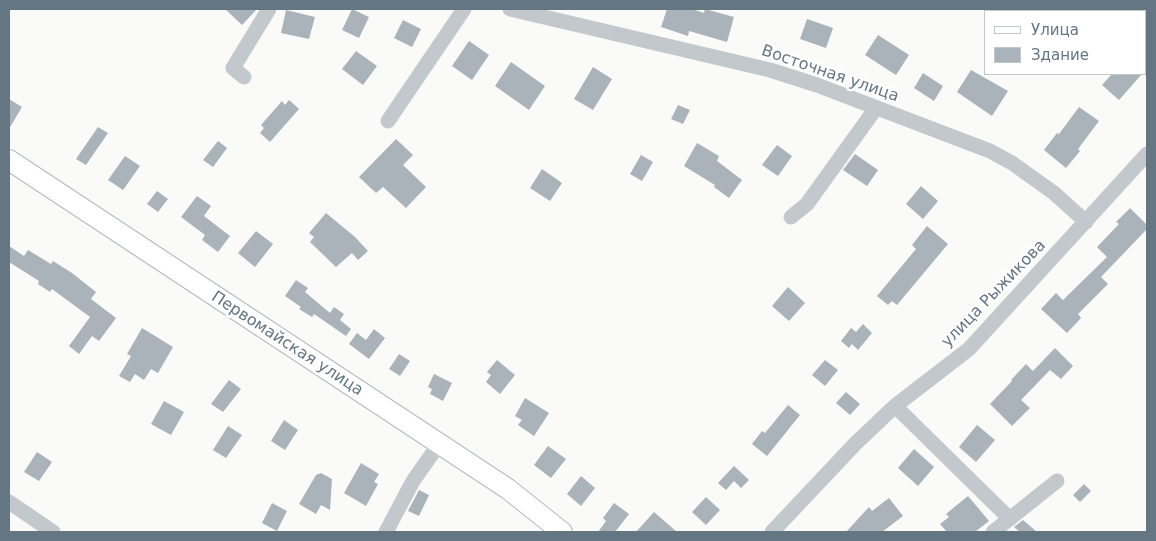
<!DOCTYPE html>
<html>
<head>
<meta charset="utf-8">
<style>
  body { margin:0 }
  #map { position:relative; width:1156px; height:541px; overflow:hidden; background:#fafaf8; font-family:"DejaVu Sans",sans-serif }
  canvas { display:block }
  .frame { position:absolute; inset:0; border:10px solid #657683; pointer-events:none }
  .legend { position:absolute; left:984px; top:10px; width:162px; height:65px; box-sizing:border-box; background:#fff; border:1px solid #c1c8cd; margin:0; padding:6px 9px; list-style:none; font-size:15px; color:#657683 }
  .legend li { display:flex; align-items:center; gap:10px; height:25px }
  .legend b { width:25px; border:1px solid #c1c8cd }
</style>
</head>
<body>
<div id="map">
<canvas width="1156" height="541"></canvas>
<div class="frame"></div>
<ul class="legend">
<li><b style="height:6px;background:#fff"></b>Улица</li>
<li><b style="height:14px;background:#aab3b9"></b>Здание</li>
</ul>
</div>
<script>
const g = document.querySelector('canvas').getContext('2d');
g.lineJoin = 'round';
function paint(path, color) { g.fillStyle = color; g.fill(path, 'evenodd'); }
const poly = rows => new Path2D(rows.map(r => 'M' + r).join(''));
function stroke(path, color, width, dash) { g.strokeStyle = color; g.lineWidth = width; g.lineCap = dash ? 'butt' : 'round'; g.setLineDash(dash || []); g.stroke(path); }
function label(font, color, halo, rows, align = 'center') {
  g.font = font + ' "DejaVu Sans",sans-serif'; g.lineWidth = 5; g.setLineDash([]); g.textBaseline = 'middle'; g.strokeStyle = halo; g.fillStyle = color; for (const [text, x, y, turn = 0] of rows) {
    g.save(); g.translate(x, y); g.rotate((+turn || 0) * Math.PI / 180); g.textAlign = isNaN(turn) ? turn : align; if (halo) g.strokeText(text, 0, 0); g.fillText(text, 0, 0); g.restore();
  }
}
const building = poly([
  [225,9,257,9,242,25],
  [352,9,369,17,359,38,342,30],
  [667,9,692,9,704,13,705,9,734,17,727,42,689,31,688,36,661,27],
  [286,10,315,17,309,39,281,33],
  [807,19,833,28,826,48,800,39],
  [403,20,421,29,412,47,394,38],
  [878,35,909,55,896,75,865,55],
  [469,41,489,55,472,80,452,66],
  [356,51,377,66,363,85,342,69],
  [511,62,545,86,529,110,495,86],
  [593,67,612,79,593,110,574,99],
  [971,70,1008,91,992,116,957,92],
  [923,73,943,86,934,101,914,88],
  [1112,74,1142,74,1119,100,1102,85],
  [9,99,22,107,9,129],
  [289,100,299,109,270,142,260,133,264,128,261,125,282,101,285,105],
  [678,105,690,110,683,124,671,119],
  [1079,107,1099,121,1078,149,1080,151,1066,168,1044,150,1057,133,1059,134],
  [98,127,108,133,86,165,76,159],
  [396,139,413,155,403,165,426,187,406,208,383,187,376,193,359,177],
  [218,141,227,148,213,167,203,160],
  [697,143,719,156,717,161,742,180,729,198,714,187,715,185,684,166],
  [777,145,792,156,778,176,762,165],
  [855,154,878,170,867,186,843,170],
  [641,155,653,162,642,181,630,174],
  [125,156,140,166,123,190,108,180],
  [542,169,562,183,550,201,530,188],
  [921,186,938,201,923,219,906,204],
  [157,191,168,199,158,212,147,204],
  [197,196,211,206,204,216,230,236,218,252,202,240,205,235,181,217],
  [1130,208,1147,225,1147,229,1101,277,1108,284,1078,314,1081,318,1067,333,1041,309,1056,293,1063,300,1107,257,1097,247,1119,224,1116,222],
  [326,213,355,237,368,251,358,260,352,253,336,267,310,242,314,237,309,233],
  [927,226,948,244,897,305,892,301,888,305,877,296,916,249,912,245],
  [256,231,273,244,255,267,238,253],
  [9,246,24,256,28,250,51,264,53,261,72,273,96,292,91,299,116,318,99,341,92,336,79,354,69,346,90,317,52,289,50,292,38,284,39,281,9,262],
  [296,280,308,288,305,292,330,313,334,307,344,314,340,320,351,329,346,336,314,314,312,317,299,309,301,307,285,296],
  [788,287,805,303,789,321,772,306],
  [863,324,872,333,858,350,852,344,849,348,841,341,851,328,856,332],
  [142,328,173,347,158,373,151,369,144,380,135,374,130,382,119,376,131,356,127,354],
  [374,329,385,338,369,359,349,344,357,333,366,340],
  [1055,348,1073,366,1061,379,1050,370,1021,400,1030,408,1012,426,990,404,1012,381,1011,380,1026,364,1033,371],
  [399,354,410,361,400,376,389,369],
  [497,360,515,375,500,394,486,382,491,375,487,372],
  [825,360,838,370,825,386,812,375],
  [434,374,452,383,443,401,430,394,432,389,428,387],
  [229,380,241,389,223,412,211,404],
  [846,392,860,404,850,415,836,403],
  [525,398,549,413,534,436,518,425,522,420,515,416],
  [164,401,184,412,171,435,151,424],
  [788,405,800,415,767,456,752,444,762,431,765,433],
  [284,420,298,430,285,450,271,441],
  [977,425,995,440,976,462,959,447],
  [228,426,242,435,226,458,213,450],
  [548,446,566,459,551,478,534,465],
  [914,449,934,467,918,486,898,468],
  [37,452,52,462,39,481,24,472],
  [361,463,379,474,374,482,378,484,366,506,344,493],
  [734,466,749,480,741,488,734,481,726,490,718,483],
  [321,473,332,479,330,510,321,505,316,514,299,504,316,475],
  [581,476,595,488,581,506,567,494],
  [1084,484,1091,491,1080,502,1073,495],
  [419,490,429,495,419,516,408,511],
  [968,496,989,521,975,532,947,532,940,524,949,517,946,514],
  [706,497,720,510,706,525,692,512],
  [889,498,903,516,882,532,846,532,869,507,872,511],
  [272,503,287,511,277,531,262,523],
  [614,503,629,514,615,532,598,532,606,521,603,518],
  [654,512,677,532,636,532],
  [1023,520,1037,532,1020,532,1014,527]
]);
const minor = poly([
  [510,9,770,70,817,85,990,151,1012,163,1054,193,1086,222],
  [1107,9,1119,11],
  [1145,16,1147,17],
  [244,77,233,68,269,9],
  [388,121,464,9],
  [791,217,807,204,876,108],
  [895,406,1010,519],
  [9,502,53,532],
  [386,532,413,481,439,444],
  [772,532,855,444,895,406,969,349,1147,154],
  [993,532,1057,481]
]);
const major = poly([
  [9,160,508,489,562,532]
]);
const streetNames = [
  ["Восточная улица",830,74,19],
  ["улица Рыжикова",994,294,-46],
  ["Первомайская улица",287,344,33]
];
paint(building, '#aab3b9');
stroke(major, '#b5babe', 22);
stroke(minor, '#c3c8cc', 15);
stroke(major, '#fff', 20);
label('16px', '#657683', '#fff', streetNames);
</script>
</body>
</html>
